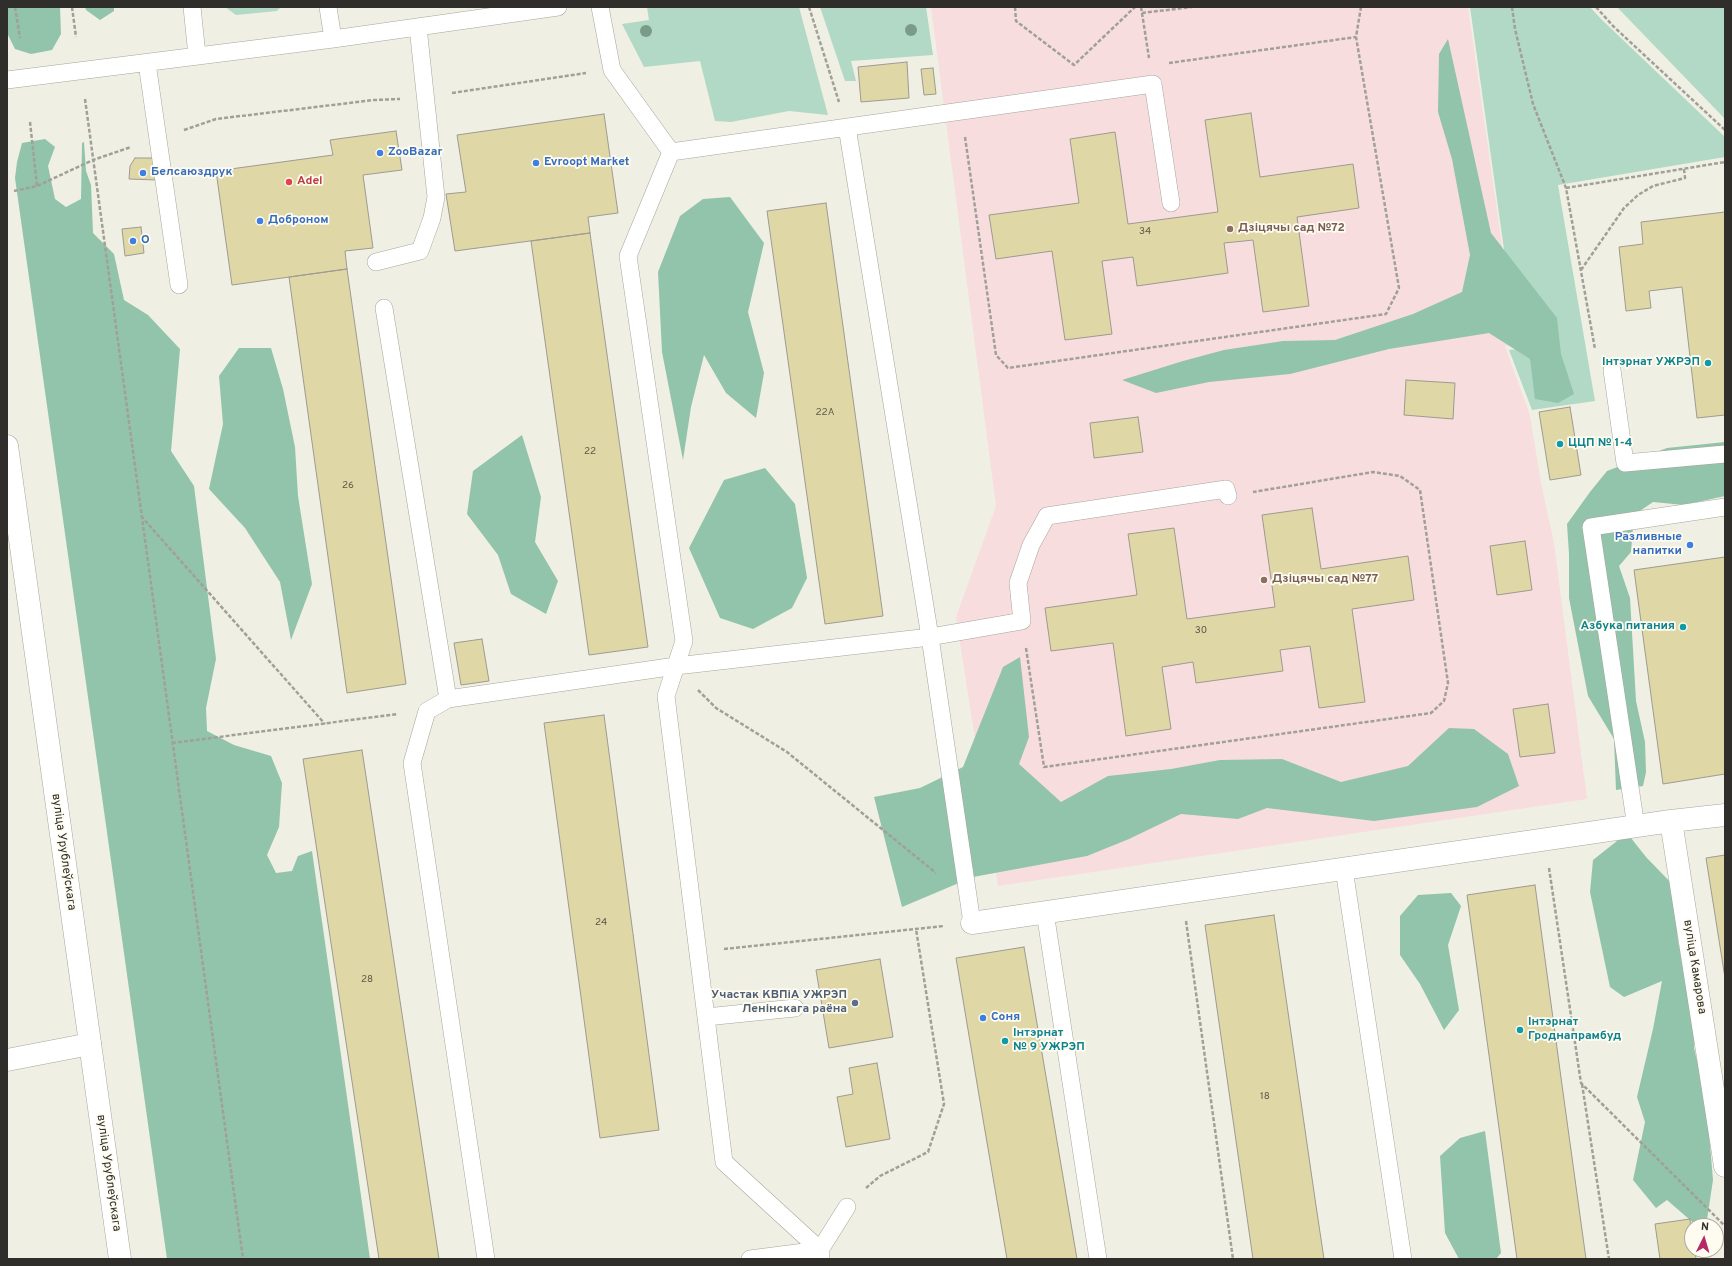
<!DOCTYPE html>
<html>
<head>
<meta charset="utf-8">
<style>
  body { margin:0 }
  #map { position:relative; width:1732px; height:1266px; overflow:hidden; background:#f0efe4; font-family:Overpass,sans-serif }
  canvas { display:block }
  .frame { position:absolute; inset:0; border:8px solid #2f2e2a; pointer-events:none }
  .north { position:absolute; left:1684px; top:1218px; width:40px; height:40px; box-sizing:border-box; background:#fefcf1; border:1px solid #abaaa1; border-radius:50%; rotate:5deg; font-size:11px; font-weight:700; line-height:16px; text-align:center; color:#2f2e2a }
  .north::after { content:''; display:block; margin:auto; width:14px; height:18px; background:#b52a64; clip-path:polygon(50% 0,100% 100%,50% 72%,0 100%) }
</style>
</head>
<body>
<div id="map">
<canvas width="1732" height="1266"></canvas>
<div class="frame"></div>
<div class="north">N</div>
</div>
<script>
const g = document.querySelector('canvas').getContext('2d');
g.lineJoin = 'round';
function paint(path, color) { g.fillStyle = color; g.fill(path, 'evenodd'); }
const poly = rows => new Path2D(rows.map(r => 'M' + r).join(''));
function stroke(path, color, width, dash) { g.strokeStyle = color; g.lineWidth = width; g.lineCap = dash ? 'butt' : 'round'; g.setLineDash(dash || []); g.stroke(path); }
function label(font, color, halo, rows, align = 'center') {
  g.font = font + ' Overpass,sans-serif'; g.lineWidth = 3.5; g.setLineDash([]); g.textBaseline = 'middle'; g.strokeStyle = halo; g.fillStyle = color; for (const [text, x, y, turn = 0] of rows) {
    g.save(); g.translate(x, y); g.rotate((+turn || 0) * Math.PI / 180); g.textAlign = isNaN(turn) ? turn : align; if (halo) g.strokeText(text, 0, 0); g.fillText(text, 0, 0); g.restore();
  }
}
const education = poly([
  [931,7,1468,7,1516,344,1505,346,1530,415,1541,483,1554,543,1587,799,998,886,956,617,996,506]
]);
const green = poly([
  [225,7,281,7,277,11,236,15],
  [647,7,799,7,828,115,789,111,731,122,715,121,700,61,644,67,622,24,649,20],
  [820,7,926,7,933,55,851,61,856,81,845,81],
  [1470,7,1590,7,1601,19,1725,137,1725,157,1558,185,1595,401,1532,410,1509,350,1518,349],
  [1617,7,1725,7,1725,119]
]);
const forest = poly([
  [7,7,60,7,61,34,52,50,31,54,15,49,7,33],
  [85,7,114,7,114,11,100,20,86,10],
  [1448,39,1491,233,1557,318,1561,354,1574,394,1558,403,1535,399,1530,359,1489,333,1389,349,1290,374,1209,382,1156,393,1122,380,1183,361,1224,350,1283,341,1335,340,1413,314,1462,292,1470,255,1452,159,1438,112,1439,54],
  [45,139,55,147,48,166,55,199,66,207,81,199,82,143,84,142,86,171,91,185,93,233,114,254,124,300,148,315,180,349,171,451,194,486,216,659,206,708,207,731,234,745,271,756,282,783,279,827,267,855,276,873,292,871,298,856,312,851,370,1259,167,1259,15,178,17,162,22,143],
  [730,197,764,243,748,312,764,373,756,418,726,393,704,355,691,407,683,460,662,352,658,272,680,216,703,199],
  [239,348,271,348,283,389,295,447,298,496,312,584,291,640,280,582,245,528,209,489,223,424,219,376],
  [522,435,541,497,535,542,558,581,546,614,511,594,498,555,467,514,473,471],
  [1725,442,1725,496,1684,505,1653,502,1634,515,1631,552,1619,566,1630,598,1636,701,1645,742,1646,772,1643,786,1616,790,1614,739,1588,696,1569,598,1569,554,1567,524,1590,492,1607,471,1667,448],
  [765,468,795,504,807,578,792,608,753,629,720,618,689,548,724,480],
  [1020,657,1029,737,1019,764,1061,802,1108,776,1171,769,1220,760,1282,759,1341,782,1408,766,1449,728,1474,729,1508,754,1519,786,1477,807,1374,821,1267,808,1238,819,1181,814,1129,839,1087,856,973,877,902,907,874,797,920,788,963,767,1003,667],
  [1627,833,1646,857,1675,887,1678,942,1695,1010,1694,1048,1706,1097,1713,1180,1706,1226,1697,1226,1667,1200,1656,1208,1633,1180,1645,1122,1637,1097,1653,1029,1662,981,1624,997,1610,987,1590,892,1593,860],
  [1451,893,1461,906,1448,945,1459,1010,1444,1030,1420,984,1400,955,1400,916,1418,895],
  [1485,1131,1501,1253,1496,1259,1459,1259,1445,1233,1440,1156,1460,1138]
]);
const building = poly([
  [907,62,909,98,861,102,858,67,907,62],
  [933,68,936,94,924,95,921,69,933,68],
  [1251,113,1260,177,1353,164,1359,208,1297,217,1309,306,1263,312,1253,240,1244,241,1224,243,1228,273,1137,286,1133,257,1102,261,1112,334,1065,340,1052,251,996,259,989,215,1079,203,1070,139,1115,132,1128,224,1218,212,1205,120,1251,113],
  [604,114,618,213,588,217,590,233,455,251,446,194,466,192,457,135,604,114],
  [396,131,402,170,363,175,373,248,345,251,347,269,232,285,216,171,333,155,330,140,396,131],
  [135,158,154,158,157,180,129,179,130,166,135,158],
  [826,203,883,616,825,624,767,211,826,203],
  [1725,212,1725,415,1697,418,1682,287,1649,291,1651,308,1626,311,1619,247,1643,244,1641,222,1725,212],
  [141,227,144,253,125,256,122,229,141,227],
  [590,233,648,647,589,655,531,241,590,233],
  [347,269,406,684,347,693,289,277,347,269],
  [1406,380,1455,383,1453,419,1404,415,1406,380],
  [1570,407,1581,475,1550,480,1539,412,1570,407],
  [1138,417,1143,452,1094,458,1090,423,1138,417],
  [1312,508,1321,569,1408,556,1414,600,1352,609,1365,702,1319,708,1310,646,1280,650,1283,671,1196,683,1193,662,1162,667,1171,729,1126,736,1113,643,1051,651,1045,608,1137,595,1128,534,1174,528,1187,619,1275,607,1262,515,1312,508],
  [1525,541,1532,590,1497,595,1490,546,1525,541],
  [1725,557,1725,774,1663,784,1634,570,1725,557],
  [482,639,489,681,461,685,454,643,482,639],
  [1548,704,1555,753,1520,757,1513,709,1548,704],
  [604,715,659,1130,600,1138,544,723,604,715],
  [362,750,381,875,439,1259,379,1259,303,759,362,750],
  [1725,855,1725,978,1706,858,1725,855],
  [1535,885,1562,1085,1586,1259,1517,1259,1467,895,1535,885],
  [1274,915,1315,1199,1324,1259,1253,1259,1205,925,1274,915],
  [1024,947,1077,1259,1007,1259,984,1125,956,958,1024,947],
  [880,959,893,1037,829,1048,816,970,880,959],
  [877,1063,890,1139,846,1147,837,1097,853,1094,849,1068,877,1063],
  [1690,1219,1692,1250,1695,1250,1696,1259,1660,1259,1655,1224,1690,1219]
]);
const path = poly([
  [15,7,20,38],
  [72,7,76,37],
  [809,7,839,102],
  [1015,7,1016,21,1074,65,1135,7],
  [1141,7,1142,13,1192,7],
  [1512,7,1515,29,1533,104,1566,188,1595,349],
  [1596,7,1613,26,1725,130],
  [1142,13,1149,58],
  [1169,63,1356,37],
  [452,93,586,73],
  [85,99,243,1259],
  [30,122,37,186],
  [184,130,216,119,374,100,400,99],
  [965,137,996,355,1008,368,1386,314,1399,288,1356,37,1361,7],
  [1566,188,1725,162],
  [14,191,37,186,93,160,131,147],
  [1581,270,1624,208,1638,195,1653,186,1685,178,1684,169],
  [141,516,325,724],
  [1026,648,1044,767,1431,713,1444,701,1448,683,1420,490,1400,476,1373,472,1253,492],
  [698,690,716,708,787,752,936,873],
  [172,743,398,714],
  [1549,868,1581,1083,1725,1226],
  [1186,921,1233,1259],
  [724,949,944,926],
  [1582,1084,1609,1259],
  [866,1188,880,1176,928,1152,944,1104,916,929]
]);
const service = poly([
  [192,7,197,55],
  [328,7,333,39],
  [600,7,612,70,671,152,628,256,684,641,666,696,724,1162,820,1250,847,1207],
  [147,63,179,285],
  [7,80,333,39,558,7],
  [847,127,930,637,972,923],
  [671,152,1153,84,1171,203],
  [376,262,420,251,432,218,436,197,418,27],
  [384,308,448,699],
  [1612,370,1625,463,1725,454],
  [1636,827,1591,527,1725,507],
  [1344,869,1403,1259],
  [1045,912,1098,1259],
  [706,1017,795,1008],
  [486,1259,412,763,427,711,448,699,676,666,930,637,1022,621,1018,583,1031,545,1047,516,1226,489,1228,496],
  [750,1259,820,1250,821,1258]
]);
const minor = poly([
  [1725,815,1671,821,1725,1166],
  [972,923,1671,821],
  [7,1060,90,1044]
]);
const tertiary = poly([
  [7,446,120,1259]
]);
const trees = [
  [911,30],
  [646,31]
];
const markers = [
  [380,153,4,"#3f7fe0"],
  [536,163,4,"#3f7fe0"],
  [143,173,4,"#3f7fe0"],
  [289,182,4,"#e0444e"],
  [260,221,4,"#3f7fe0"],
  [1230,229,4,"#8d6e63"],
  [133,241,4,"#3f7fe0"],
  [1708,363,4,"#0f9aa8"],
  [1560,444,4,"#0f9aa8"],
  [1690,545,4,"#3f7fe0"],
  [1264,580,4,"#8d6e63"],
  [1683,627,4,"#0f9aa8"],
  [855,1003,4,"#5c6f8a"],
  [983,1018,4,"#3f7fe0"],
  [1520,1030,4,"#0f9aa8"],
  [1005,1041,4,"#0f9aa8"]
];
const numberNames = [
  ["34",1145,232],
  ["22А",825,413],
  ["22",590,452],
  ["26",348,486],
  ["30",1201,631],
  ["24",601,923],
  ["28",367,980],
  ["18",1265,1097]
];
const shopNames = [
  ["ZooBazar",388,153],
  ["Evroopt Market",544,163],
  ["Белсаюздрук",151,173],
  ["Доброном",268,221],
  ["О",141,241],
  ["Разливные",1682,538,"right"],
  ["напитки",1682,552,"right"],
  ["Соня",991,1018]
];
const healthNames = [
  ["Adel",297,182]
];
const educationNames = [
  ["Дзіцячы сад №72",1238,229],
  ["Дзіцячы сад №77",1272,580]
];
const cultureNames = [
  ["Інтэрнат УЖРЭП",1700,363,"right"],
  ["ЦЦП № 1-4",1568,444],
  ["Азбука питания",1675,627,"right"],
  ["Інтэрнат",1528,1023],
  ["Гроднапрамбуд",1528,1037],
  ["Інтэрнат",1013,1034],
  ["№ 9 УЖРЭП",1013,1048]
];
const streetNames = [
  ["вуліца Урублеўскага",63,852,82],
  ["вуліца Камарова",1694,967,81],
  ["вуліца Урублеўскага",108,1173,82]
];
const serviceNames = [
  ["Участак КВПіА УЖРЭП",847,996],
  ["Ленінскага раёна",847,1010]
];
paint(education, '#f8dddf');
paint(green, '#b2d9c5');
paint(forest, '#91c4aa');
paint(building, '#e0d7a6');
stroke(building, '#9c9b91', 1);
stroke(service, '#a7a59b', 18);
stroke(minor, '#a7a59b', 23);
stroke(tertiary, '#a7a59b', 23);
stroke(path, '#a1a098', 2.5, [4, 2]);
stroke(service, '#fff', 17);
stroke(minor, '#fff', 22);
stroke(tertiary, '#fff', 22);
g.fillStyle = '#7a9b88';
for (const [x, y] of trees) { g.beginPath(); g.arc(x, y, 6, 0, 2 * Math.PI); g.fill(); }
for (const [x, y, r, color] of markers) { const dot = new Path2D(); dot.arc(x, y, r, 0, 2 * Math.PI); g.fillStyle = color; g.fill(dot); stroke(dot, '#fefcf1', 1.5); }
label('10px', '#5b5849', null, numberNames);
label('bold 12px', '#366cbe', '#fefcf1', shopNames, 'left');
label('bold 12px', '#be3a42', '#fefcf1', healthNames, 'left');
label('bold 12px', '#785e54', '#fefcf1', educationNames, 'left');
label('bold 12px', '#0d838f', '#fefcf1', cultureNames, 'left');
label('12px', '#2f2e2a', '#fefcf1', streetNames);
label('bold 12px', '#4e5e75', '#fefcf1', serviceNames, 'right');
</script>
</body>
</html>
